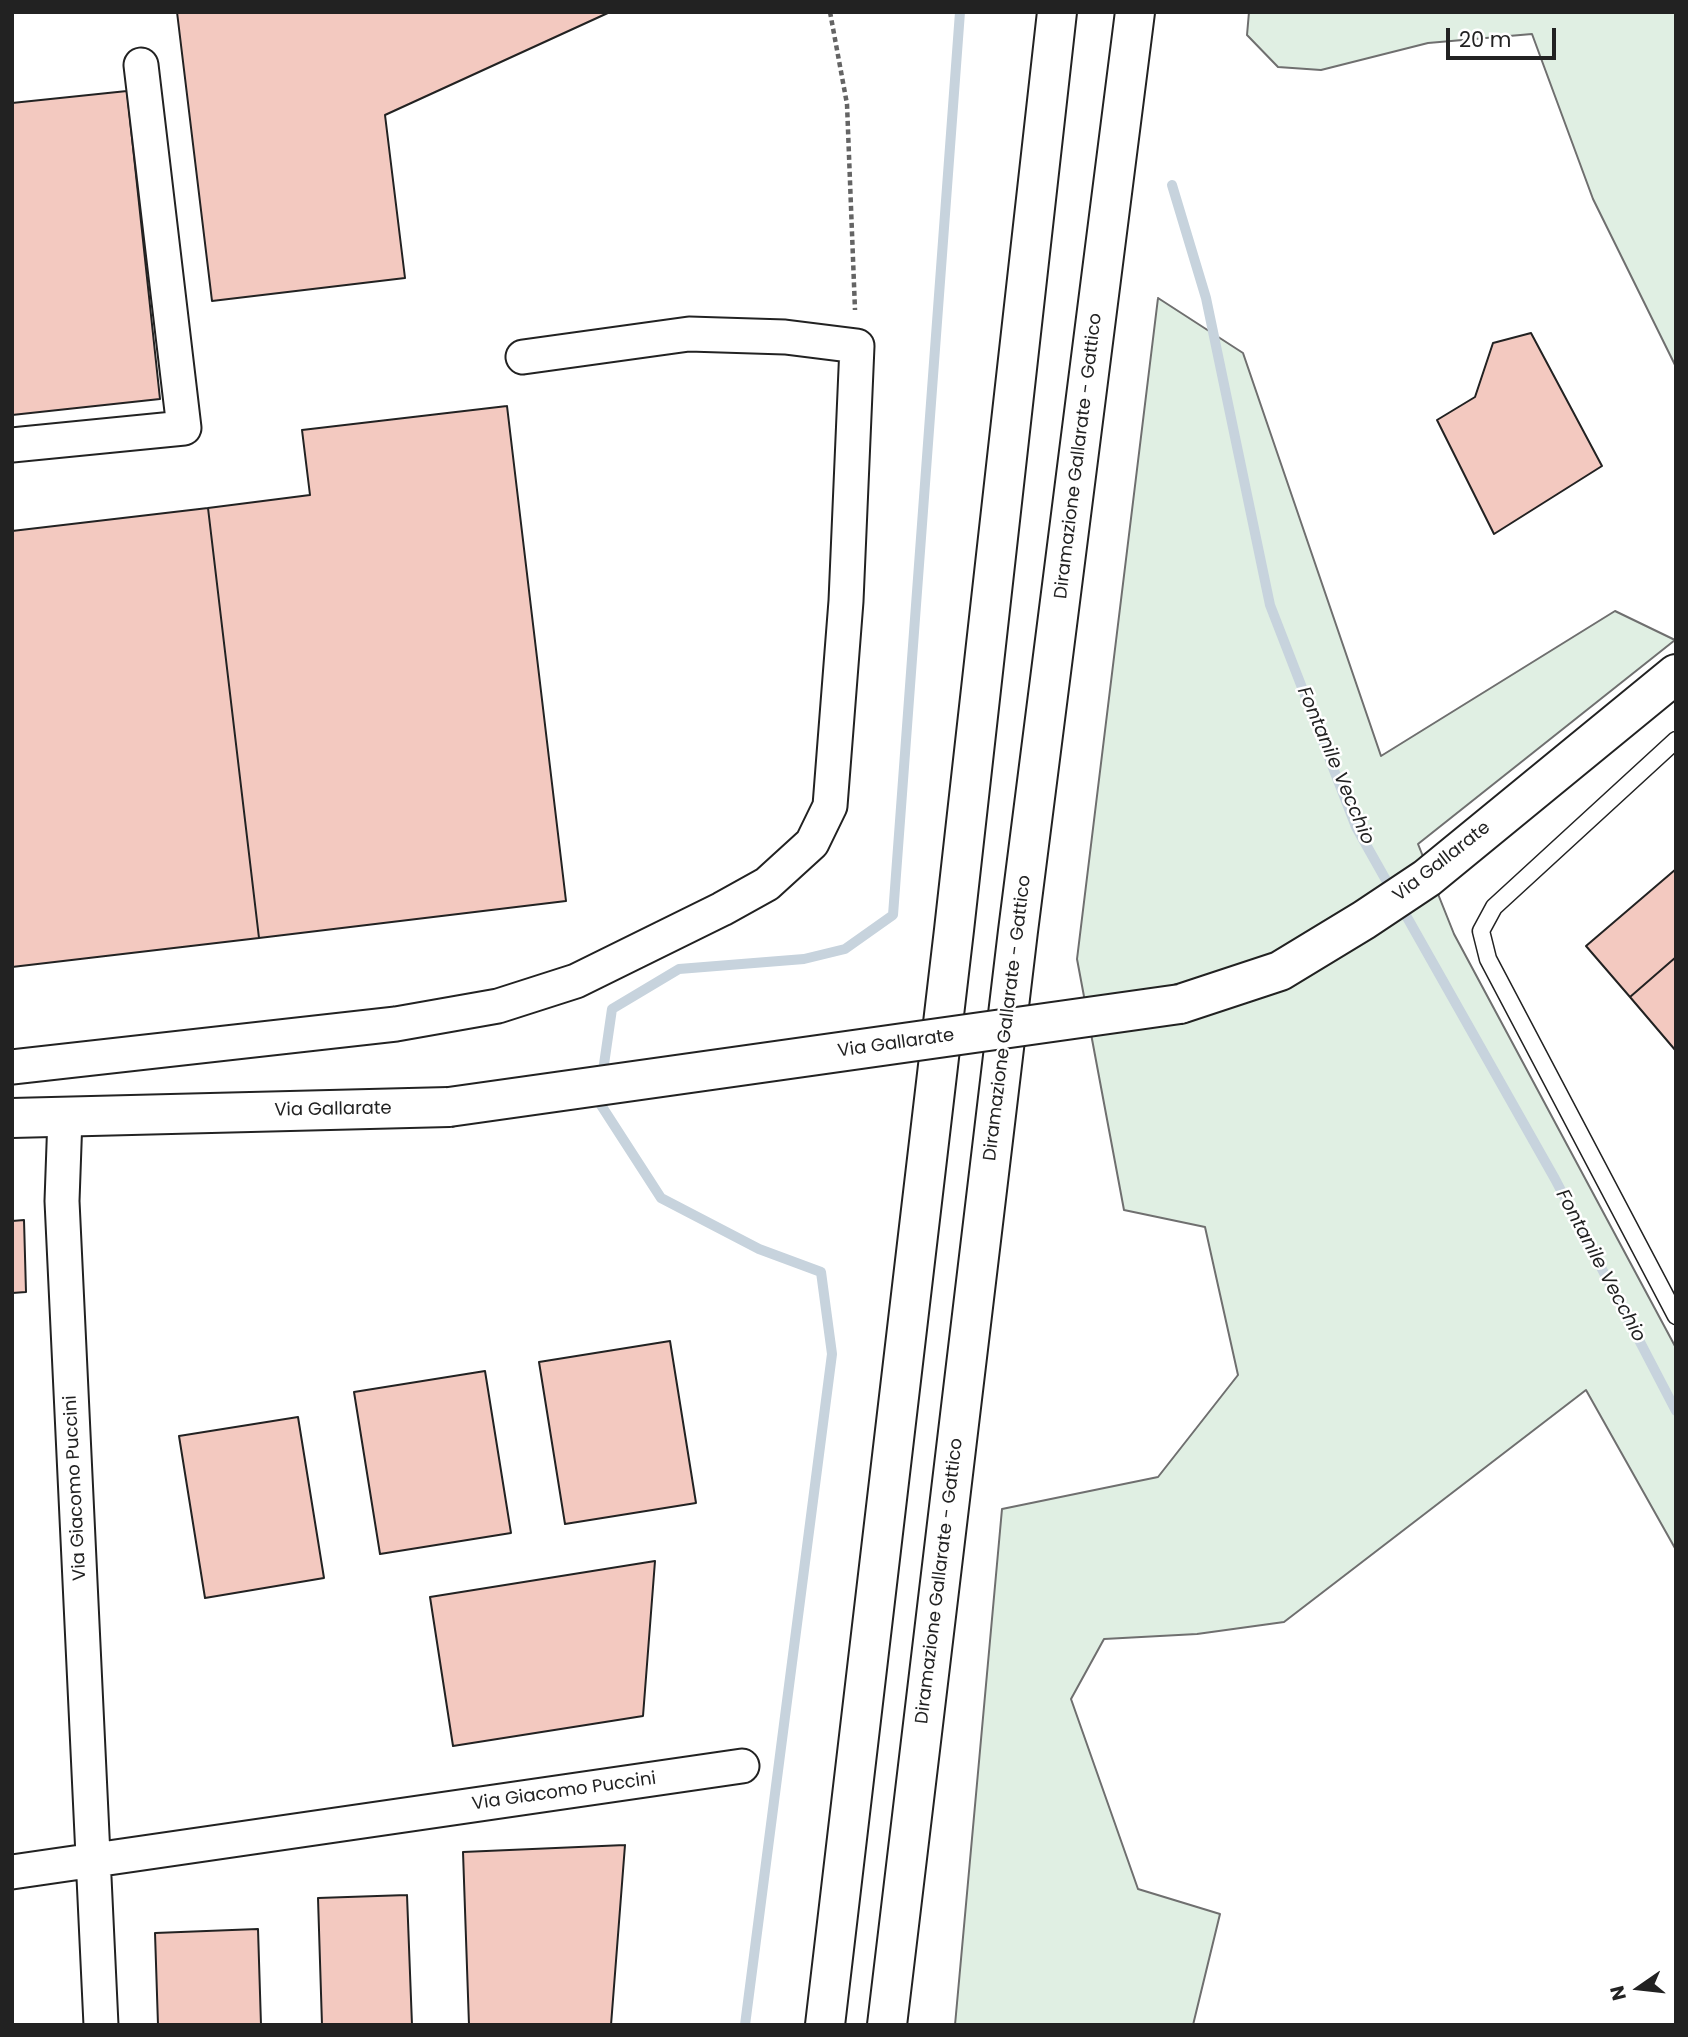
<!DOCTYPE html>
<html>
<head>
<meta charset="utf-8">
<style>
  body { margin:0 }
  #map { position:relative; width:1688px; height:2037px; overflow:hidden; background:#fff; font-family:Poppins,sans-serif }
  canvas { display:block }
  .frame { position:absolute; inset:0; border:14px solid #222; pointer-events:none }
  .north { position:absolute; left:1604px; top:1953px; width:70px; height:70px; -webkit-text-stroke:5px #fff; paint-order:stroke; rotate:256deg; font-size:19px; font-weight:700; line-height:28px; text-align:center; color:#222 }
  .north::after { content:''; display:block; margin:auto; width:24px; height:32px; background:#222; clip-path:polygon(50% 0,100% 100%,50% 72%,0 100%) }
  .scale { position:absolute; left:1446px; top:28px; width:110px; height:32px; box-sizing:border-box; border:4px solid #222; border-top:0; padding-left:9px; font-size:21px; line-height:24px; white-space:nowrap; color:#222; -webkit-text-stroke:5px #fff; paint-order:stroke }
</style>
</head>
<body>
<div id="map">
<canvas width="1688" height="2037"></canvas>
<div class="frame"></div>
<div class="north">N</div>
<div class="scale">20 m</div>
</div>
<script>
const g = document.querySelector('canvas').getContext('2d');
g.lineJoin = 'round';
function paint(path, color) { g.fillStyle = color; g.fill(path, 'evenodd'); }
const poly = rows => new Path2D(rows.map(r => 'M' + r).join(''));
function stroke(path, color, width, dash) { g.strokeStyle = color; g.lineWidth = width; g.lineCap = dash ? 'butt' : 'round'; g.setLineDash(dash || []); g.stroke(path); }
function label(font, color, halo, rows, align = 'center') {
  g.font = font + ' Poppins,sans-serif'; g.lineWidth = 5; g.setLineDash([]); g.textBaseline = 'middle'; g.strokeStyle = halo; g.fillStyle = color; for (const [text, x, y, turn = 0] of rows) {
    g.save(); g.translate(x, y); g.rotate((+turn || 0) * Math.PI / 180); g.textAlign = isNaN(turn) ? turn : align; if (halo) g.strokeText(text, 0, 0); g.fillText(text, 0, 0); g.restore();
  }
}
const green = poly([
  [1249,12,1676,12,1676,367,1593,199,1532,34,1428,43,1321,70,1278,67,1247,35,1249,12],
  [1158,298,1243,353,1381,756,1615,611,1675,640,1418,844,1454,934,1676,1348,1676,1550,1586,1390,1284,1622,1197,1634,1104,1639,1071,1699,1138,1889,1220,1914,1193,2025,955,2025,1002,1509,1158,1477,1238,1375,1205,1227,1124,1210,1077,959,1158,298]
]);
const stream = poly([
  [1172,185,1206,298,1270,605,1356,827,1555,1179,1676,1411],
  [602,1078,612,1009,679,969,804,959,845,949,893,915,960,12],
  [600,1094,599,1102,661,1198,759,1249,821,1272,832,1354,745,2025]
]);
const building = poly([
  [177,12,610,12,385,115,405,278,212,301,177,12],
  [127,91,160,399,12,415,12,103,127,91],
  [1531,333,1602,466,1494,534,1437,420,1475,397,1493,343,1531,333],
  [507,406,566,901,259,938,208,508,310,495,302,430,507,406],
  [208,508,259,938,12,967,12,531,208,508],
  [1676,869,1676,957,1630,997,1586,946,1676,869],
  [1676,957,1676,1051,1630,997,1676,957],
  [24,1220,26,1292,12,1293,12,1221,24,1220],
  [670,1341,696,1503,565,1524,539,1362,670,1341],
  [485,1371,511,1533,380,1554,354,1392,485,1371],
  [298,1417,324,1578,205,1598,179,1436,298,1417],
  [655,1561,643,1716,453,1746,430,1597,655,1561],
  [625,1845,611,2025,469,2025,463,1852,625,1845],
  [407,1895,412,2025,322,2025,318,1898,407,1895],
  [258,1929,261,2025,158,2025,155,1933,258,1929]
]);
const path = poly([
  [830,12,847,104,855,310]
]);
const service = poly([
  [1676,740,1494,907,1481,931,1488,959,1676,1316]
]);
const minor = poly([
  [12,445,184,428,141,65],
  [12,1067,396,1024,498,1006,576,981,722,909,767,884,812,843,830,806,846,601,857,346,785,337,689,334,523,357],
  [65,1117,62,1201,101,2025],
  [12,1872,742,1766]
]);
const secondary = poly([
  [1180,1004,1280,971,1364,920,1427,878,1676,674],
  [12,1118,449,1107]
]);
const motorway = poly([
  [825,2025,954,930,1057,12],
  [887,2025,1018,931,1135,12]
]);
const secondaryBridge = poly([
  [449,1107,1180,1004]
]);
const streetNames = [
  ["Diramazione Gallarate - Gattico",1079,456,-83],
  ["Via Gallarate",1442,862,-38],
  ["Diramazione Gallarate - Gattico",1008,1018,-83],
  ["Via Gallarate",896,1044,-8],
  ["Via Gallarate",333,1110,-1],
  ["Via Giacomo Puccini",76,1488,-93],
  ["Diramazione Gallarate - Gattico",940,1581,-83],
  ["Via Giacomo Puccini",564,1792,-8]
];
const waterNames = [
  ["Fontanile Vecchio",1335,766,67],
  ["Fontanile Vecchio",1600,1266,62]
];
paint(green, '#e0efe3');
stroke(green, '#6f6f6f', 2);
stroke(stream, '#c7d3dd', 10);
paint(building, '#f3c9c0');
stroke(building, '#222', 2);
stroke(service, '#222', 19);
stroke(minor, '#222', 37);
stroke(secondary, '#222', 42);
stroke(motorway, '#222', 42);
stroke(path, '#646464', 4.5, [5, 3.5]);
stroke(service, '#fff', 16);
stroke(minor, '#fff', 33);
stroke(secondary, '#fff', 38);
stroke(motorway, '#fff', 38);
stroke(secondaryBridge, '#222', 42, []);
stroke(secondaryBridge, '#fff', 38);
label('18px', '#222', '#fff', streetNames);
label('italic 19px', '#222', '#fff', waterNames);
</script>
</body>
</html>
